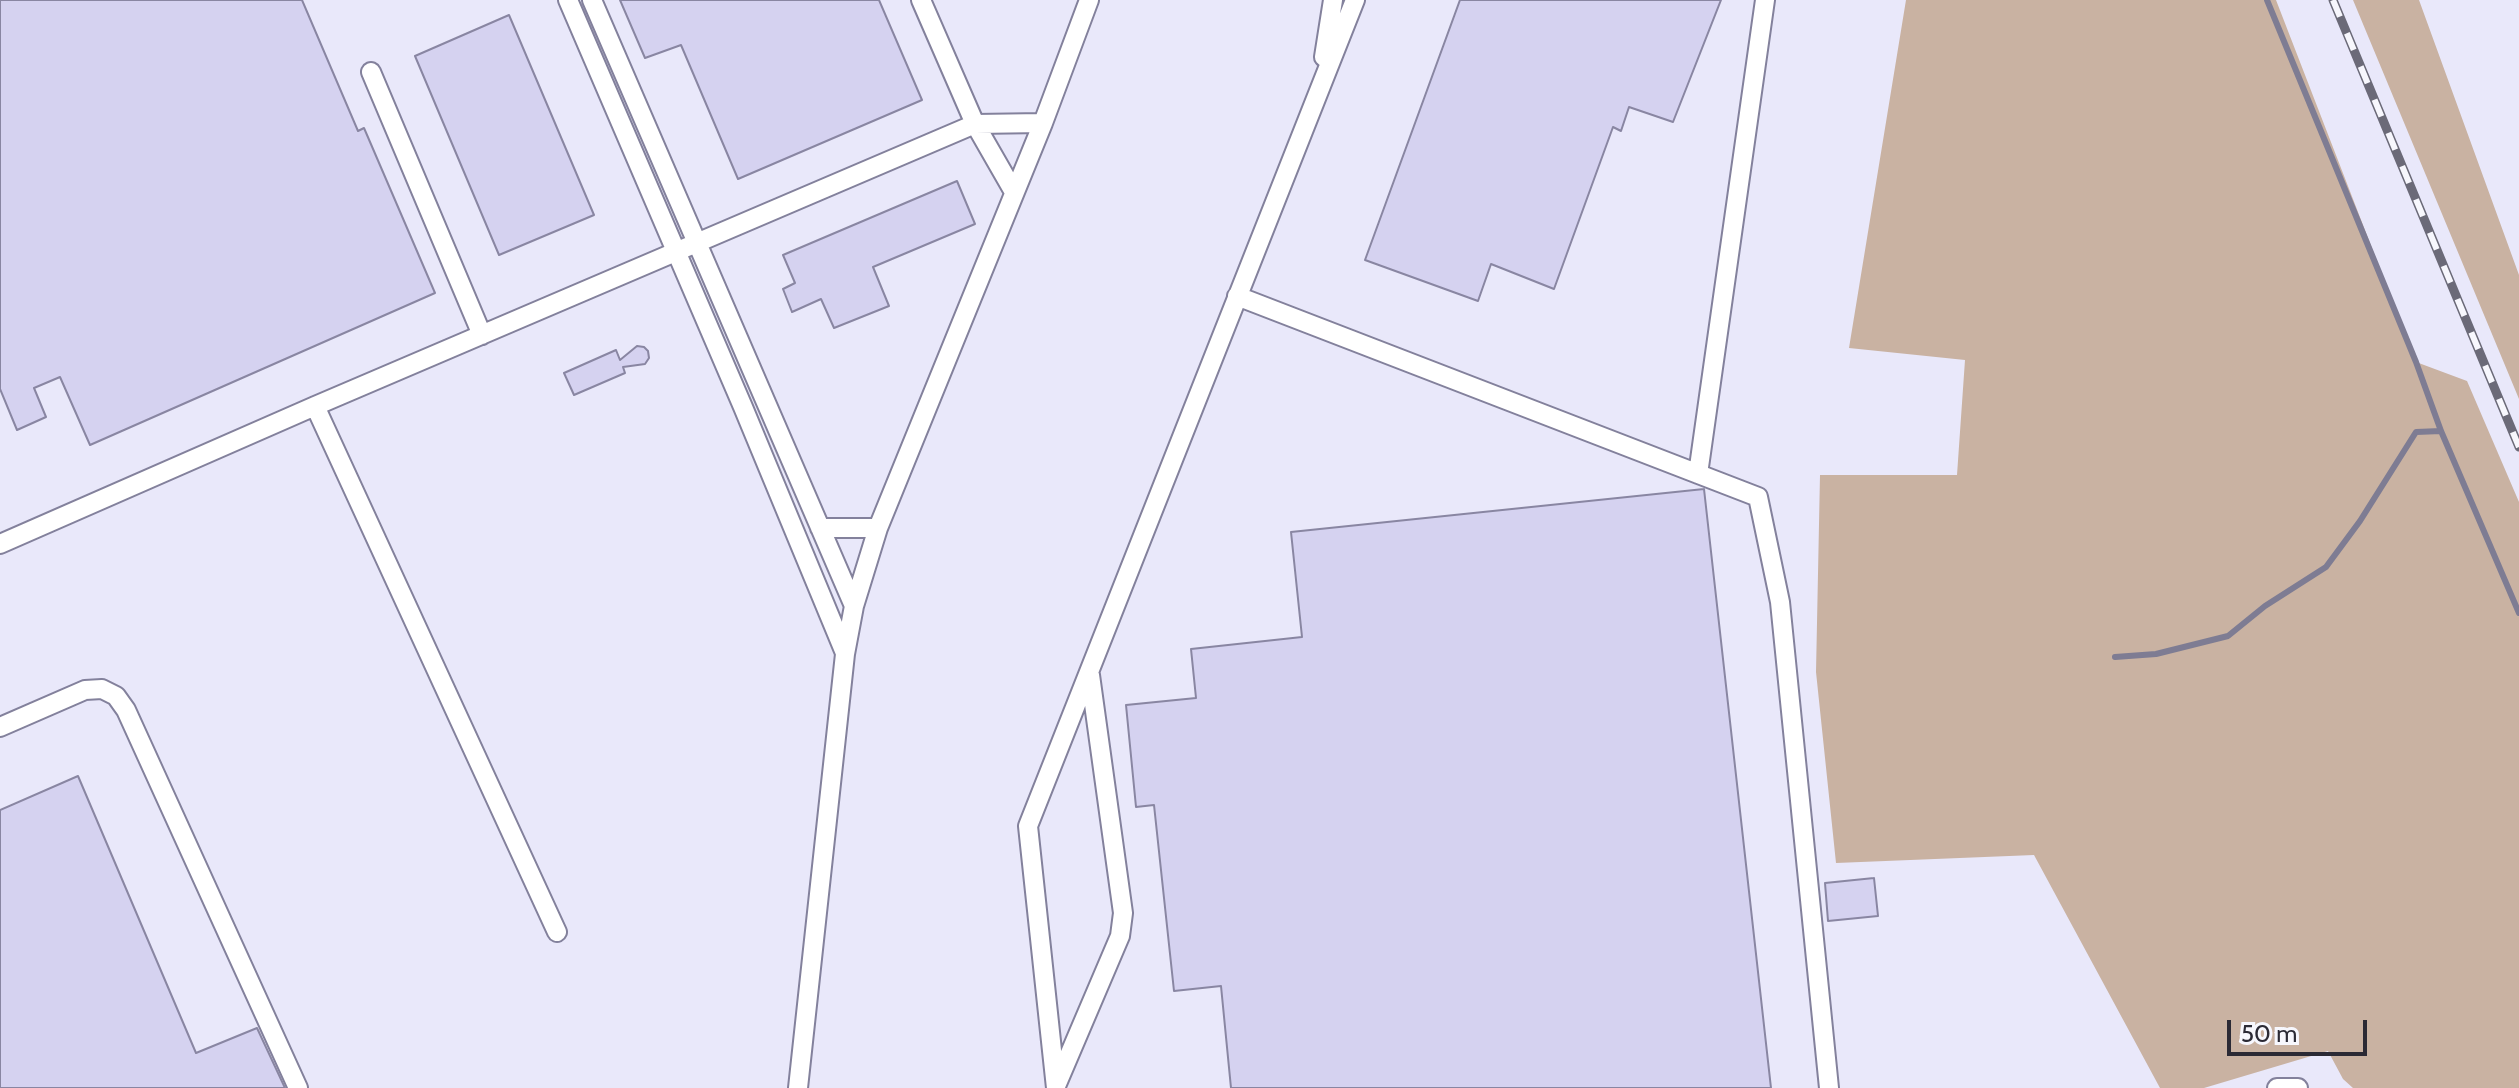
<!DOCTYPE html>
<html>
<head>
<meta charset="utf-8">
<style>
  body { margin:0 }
  #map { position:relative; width:2519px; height:1088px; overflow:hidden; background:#e9e8fa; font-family:Cabin,sans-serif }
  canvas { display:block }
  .scale { position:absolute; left:2227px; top:1020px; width:140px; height:36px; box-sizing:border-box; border:4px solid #2b2a35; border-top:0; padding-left:10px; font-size:24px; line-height:28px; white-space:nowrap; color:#2b2a35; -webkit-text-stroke:6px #f7f7fd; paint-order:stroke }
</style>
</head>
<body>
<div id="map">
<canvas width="2519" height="1088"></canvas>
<div class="scale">50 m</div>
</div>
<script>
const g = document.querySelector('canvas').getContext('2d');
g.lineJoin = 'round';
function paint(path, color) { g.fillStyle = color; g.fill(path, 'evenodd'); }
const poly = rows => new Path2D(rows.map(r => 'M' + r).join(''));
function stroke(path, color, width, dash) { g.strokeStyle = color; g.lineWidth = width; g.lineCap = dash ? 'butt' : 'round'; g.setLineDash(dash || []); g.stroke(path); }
const green = poly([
  [1906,0,2276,0,2416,362,2467,381,2519,502,2519,1088,2353,1088,2343,1079,2328,1051,2204,1088,2160,1088,2034,855,1836,863,1816,672,1820,475,1957,475,1965,360,1849,348],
  [2353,0,2419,0,2519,275,2519,399]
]);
const stream = poly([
  [2267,0,2416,362,2441,431,2519,613],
  [2115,657,2156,654,2228,636,2265,606,2326,567,2360,521,2416,432,2441,431]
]);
const building = poly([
  [0,0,302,0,358,131,364,128,435,293,90,445,60,377,34,388,46,417,17,430,0,389,0,0],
  [620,0,879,0,922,100,738,179,681,45,645,58,620,0],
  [1460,0,1721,0,1673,122,1629,107,1621,131,1613,127,1554,289,1491,264,1478,301,1365,260,1460,0],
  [509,15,594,215,499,255,415,56,509,15],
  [957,181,975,224,873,267,889,306,834,328,821,299,792,312,783,289,795,283,783,255,957,181],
  [637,346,644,347,648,351,649,358,645,364,623,367,625,373,574,395,564,373,616,350,620,360,637,346],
  [1704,489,1771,1088,1231,1088,1221,986,1174,991,1154,805,1136,807,1126,705,1196,698,1191,649,1302,637,1291,532,1704,489],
  [78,776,196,1053,257,1028,285,1088,0,1088,0,810,78,776],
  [1874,878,1878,916,1828,921,1825,883,1874,878]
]);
const minor = poly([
  [568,0,743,407,845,653],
  [592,0,854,606],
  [921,0,975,124,1014,192],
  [1324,57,1333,0],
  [371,72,482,335],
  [1237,296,1758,497,1780,602,1829,1088],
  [315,406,557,932],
  [1698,474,1765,0],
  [820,528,878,528],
  [0,544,315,406,975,124,1043,123],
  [0,727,85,690,102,689,116,696,126,710,298,1088],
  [1056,1086,1120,936,1123,913,1090,675],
  [798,1088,845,654,854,606,878,528,1043,123,1089,0],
  [1056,1088,1028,826,1355,0],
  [2277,1088,2298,1088]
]);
const rail = poly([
  [2333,0,2519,447]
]);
paint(green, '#c9b2a2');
stroke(stream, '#7e7c93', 6);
paint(building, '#d5d2f0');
stroke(building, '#8986a2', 2);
stroke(minor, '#83819c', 22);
stroke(minor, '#fff', 18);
stroke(rail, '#6b6a78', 9);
stroke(rail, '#f7f7fd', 6, [18]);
</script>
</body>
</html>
